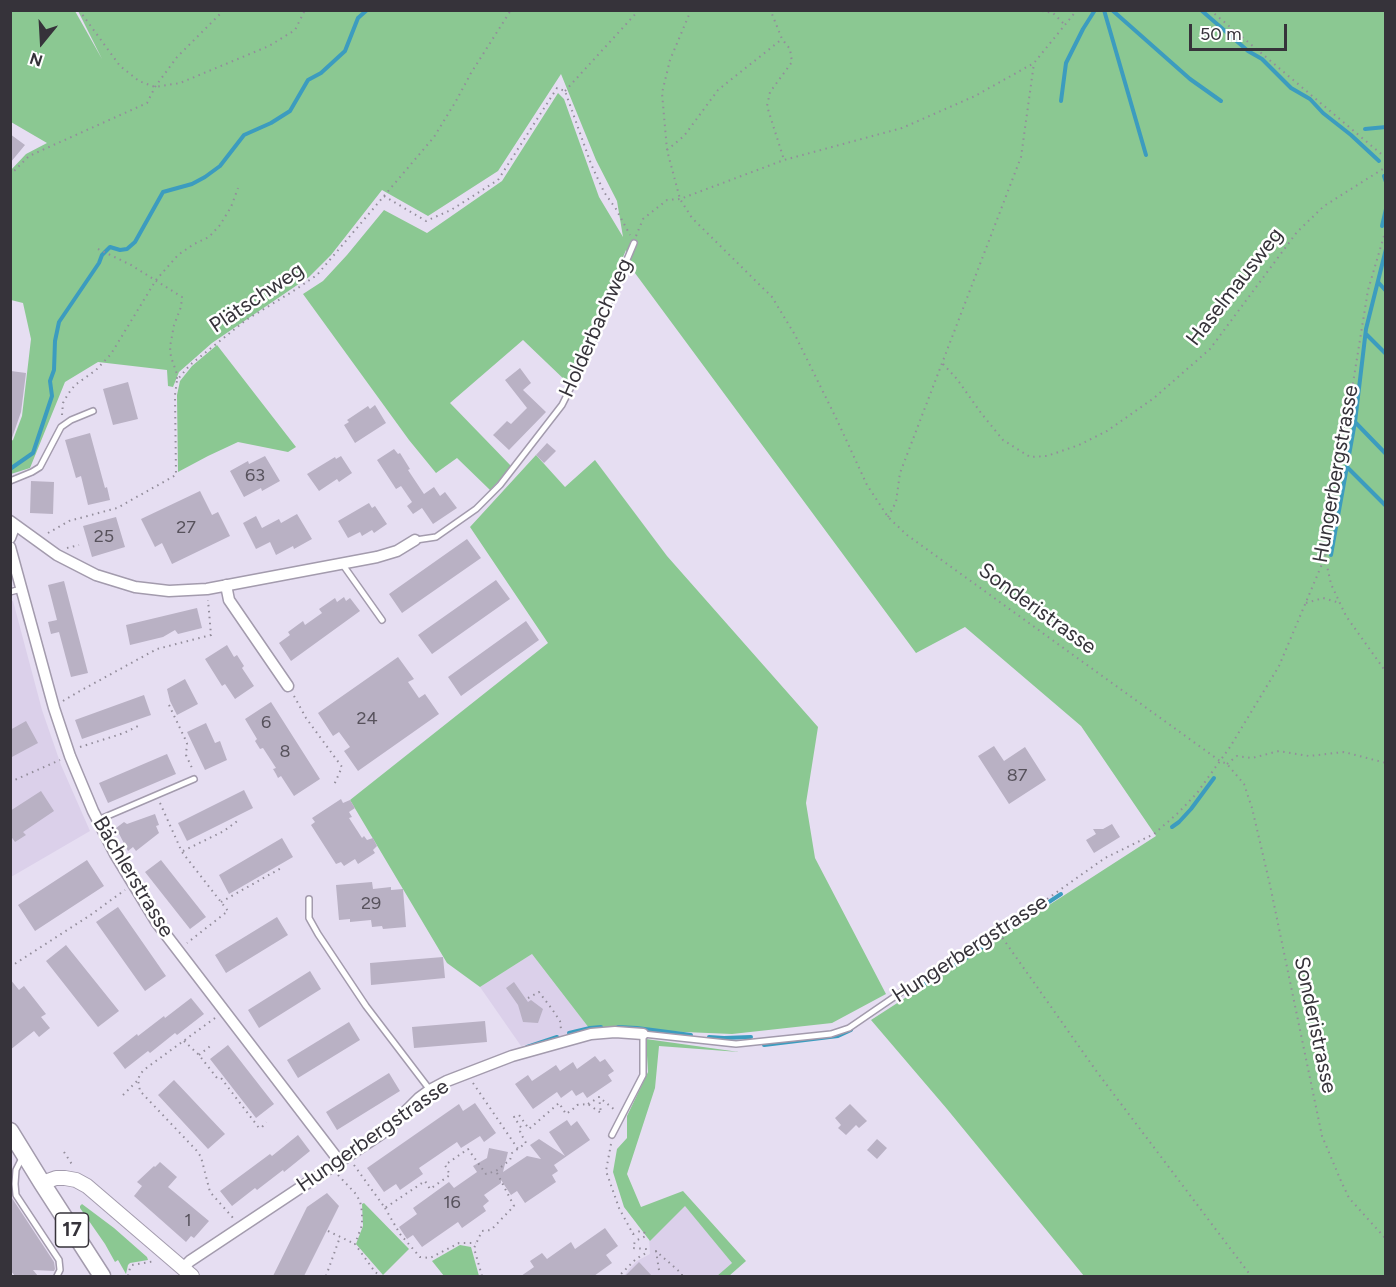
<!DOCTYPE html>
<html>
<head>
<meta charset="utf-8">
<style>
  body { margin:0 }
  #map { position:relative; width:1396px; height:1287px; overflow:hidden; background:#e6def2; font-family:Figtree,sans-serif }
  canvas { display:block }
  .frame { position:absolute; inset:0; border:12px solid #36333a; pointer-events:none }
  .north { position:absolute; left:12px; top:12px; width:60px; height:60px; -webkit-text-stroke:4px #fff; paint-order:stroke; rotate:198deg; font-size:16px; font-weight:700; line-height:24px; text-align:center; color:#36333a }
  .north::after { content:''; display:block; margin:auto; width:21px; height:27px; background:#36333a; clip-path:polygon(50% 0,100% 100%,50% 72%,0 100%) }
  .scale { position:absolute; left:1189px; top:24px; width:98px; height:27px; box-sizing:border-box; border:3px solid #36333a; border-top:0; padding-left:8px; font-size:18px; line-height:21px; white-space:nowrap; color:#36333a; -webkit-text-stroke:4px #fff; paint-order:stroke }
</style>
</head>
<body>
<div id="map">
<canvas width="1396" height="1287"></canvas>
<div class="frame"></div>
<div class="north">N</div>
<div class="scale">50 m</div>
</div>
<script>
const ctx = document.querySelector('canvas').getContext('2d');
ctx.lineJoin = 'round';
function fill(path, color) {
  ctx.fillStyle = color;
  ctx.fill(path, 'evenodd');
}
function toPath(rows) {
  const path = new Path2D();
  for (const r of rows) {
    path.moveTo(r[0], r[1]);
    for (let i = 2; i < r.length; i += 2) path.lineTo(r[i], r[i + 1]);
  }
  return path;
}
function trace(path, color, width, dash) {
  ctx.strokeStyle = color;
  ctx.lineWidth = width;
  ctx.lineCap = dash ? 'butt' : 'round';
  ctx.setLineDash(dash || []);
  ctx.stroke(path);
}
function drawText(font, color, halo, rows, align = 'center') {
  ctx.font = font + ' Figtree,sans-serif';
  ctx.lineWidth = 5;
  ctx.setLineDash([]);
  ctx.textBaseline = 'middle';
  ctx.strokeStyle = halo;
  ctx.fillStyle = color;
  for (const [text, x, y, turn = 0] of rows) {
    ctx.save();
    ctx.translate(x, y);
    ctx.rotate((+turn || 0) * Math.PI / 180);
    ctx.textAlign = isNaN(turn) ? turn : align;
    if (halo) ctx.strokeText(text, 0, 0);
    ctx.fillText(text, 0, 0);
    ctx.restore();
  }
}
const built = toPath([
  [13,601,42,710,61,765,90,831,11,877,10,602],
  [532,954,589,1028,521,1046,480,987],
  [685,1205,732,1263,717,1276,624,1276,629,1269,637,1261,650,1254,648,1218]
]);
const green = toPath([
  [11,11,75,11,102,59,78,11,1385,11,1385,1276,1084,1276,947,1109,871,1020,1156,836,1081,726,965,627,916,653,629,265,626,250,569,384,523,340,450,403,512,467,490,490,457,458,436,473,409,440,303,294,323,281,347,255,384,210,427,233,502,181,558,93,564,99,599,197,623,237,617,201,596,160,561,74,498,171,428,216,382,190,331,255,309,277,212,343,179,372,173,387,168,386,167,370,98,362,65,382,30,468,11,474,11,441,13,440,22,416,31,339,23,303,11,300,10,171,26,154,47,143,11,122],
  [217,345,296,447,288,452,238,442,208,456,178,472,177,395,180,381,192,366],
  [536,455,565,487,595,460,667,556,818,727,806,803,815,858,886,994,832,1023,732,1034,589,1028,532,954,480,987,447,963,350,800,548,643,470,527],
  [646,1039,739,1052,659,1046,655,1088,627,1174,641,1207,683,1191,746,1261,729,1276,717,1276,732,1263,685,1206,650,1241,624,1207,613,1172,617,1149,627,1138,627,1116,648,1072],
  [364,1203,409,1249,383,1275,356,1244,363,1226,362,1204],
  [82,1204,114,1228,147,1257,148,1260,130,1263,128,1265,126,1274,118,1260,115,1262,105,1244,80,1208,80,1206],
  [460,1245,471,1247,479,1276,444,1276,432,1261]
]);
const stream = toPath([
  [1104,10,1146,155],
  [1112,10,1190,79,1221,101],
  [1201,10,1248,51,1262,59,1291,88,1310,99,1323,113,1351,135,1379,161],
  [1061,101,1066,63,1083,29,1095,10],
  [1365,129,1386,127],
  [1384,176,1386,182],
  [1382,226,1386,209],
  [1378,282,1386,291],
  [1366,334,1386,354],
  [1355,422,1386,454],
  [1347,467,1386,506],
  [10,469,33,453,52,396,50,381,54,370,55,341,59,322,99,263,102,255,110,247,120,250,127,249,135,242,163,192,192,184,205,177,220,166,244,135,271,123,290,111,308,80,321,73,345,51,358,18,367,10],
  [1331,555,1355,422,1366,329,1386,249],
  [1172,827,1179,822,1191,809,1214,778],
  [1005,931,1061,894],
  [909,994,994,940],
  [618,1027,637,1028,691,1035],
  [569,1033,590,1028,601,1027],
  [709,1037,724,1038,751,1037],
  [764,1045,838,1036,851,1030],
  [527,1047,557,1037]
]);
const building = toPath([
  [10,134,25,145,10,163],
  [520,368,531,383,523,390,546,412,509,450,493,435,507,421,511,424,527,408,505,380],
  [11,371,26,373,21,412,12,438,10,438],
  [128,382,138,419,113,425,103,389],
  [375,405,386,423,355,443,344,425,349,422,347,420,368,406,370,409],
  [90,433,105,488,107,487,110,500,88,505,81,476,76,478,65,440],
  [547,443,556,451,544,463,536,455],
  [394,449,398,454,400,453,410,469,408,470,424,494,434,487,440,496,445,492,457,508,433,524,422,508,413,514,407,506,412,502,401,486,396,489,377,460],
  [265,456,280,481,262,491,261,488,244,497,230,471,248,461,249,464],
  [341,456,352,473,339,482,337,479,319,491,307,474,335,457,336,459],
  [31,481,54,482,53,514,30,513],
  [200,491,212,515,218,512,230,536,172,564,162,543,155,547,141,519],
  [369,503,372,508,375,506,387,524,374,533,372,530,362,536,360,532,348,538,338,521],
  [297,514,312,539,294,549,293,546,276,555,270,542,256,549,243,523,256,516,262,528,279,519,281,523],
  [116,517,125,547,92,557,83,526],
  [467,539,481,558,402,613,389,594],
  [496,580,510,599,432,654,418,635],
  [64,581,88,673,71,677,59,632,51,634,48,622,57,620,48,585],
  [344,597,346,601,350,598,360,611,291,661,279,643,290,635,288,632,303,621,305,625,322,613,319,609,335,598,337,602],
  [197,608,202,628,178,634,175,630,163,637,130,645,126,625],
  [526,621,539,640,461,696,448,677],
  [227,645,234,657,237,655,244,666,242,668,254,686,235,699,225,684,222,686,205,659],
  [398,657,414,679,408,682,419,698,425,694,439,714,358,771,344,751,350,747,339,732,333,736,318,713],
  [185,679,198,704,177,715,170,701,167,689],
  [144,695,151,715,82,739,75,720],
  [271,702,320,779,294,796,281,776,278,778,276,774,273,769,276,768,263,748,260,749,255,741,257,739,245,719],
  [26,721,38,743,10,758,10,730],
  [206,723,215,743,220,741,227,760,205,770,187,732],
  [994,746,1004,761,1025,747,1046,780,1009,804,978,756],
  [167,754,176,774,108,803,99,783],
  [244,790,253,808,187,841,178,823],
  [41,791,54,811,23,832,26,835,15,842,10,835,10,811],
  [341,799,343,803,350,800,355,808,349,812,352,817,349,818,362,838,364,836,367,840,373,838,377,846,373,850,375,853,358,864,355,859,344,866,341,862,336,864,311,825,315,822,312,818],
  [155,814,159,825,156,826,159,833,136,851,133,847,128,851,116,828,124,822,127,824],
  [1112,824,1120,837,1094,853,1086,840,1096,834,1093,829,1103,829],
  [282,838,293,857,229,894,219,875],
  [87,860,104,886,35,931,18,905],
  [161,860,206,917,190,929,145,872],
  [372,882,373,889,391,887,391,890,403,889,406,927,383,929,382,926,372,927,371,920,350,922,350,919,339,920,336,885],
  [118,907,166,976,145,991,96,922],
  [277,917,288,935,226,973,215,955],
  [66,945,119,1011,98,1027,46,961],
  [443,957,445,978,371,985,370,963],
  [310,971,321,989,259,1028,248,1010],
  [10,979,19,990,24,986,46,1014,41,1017,50,1028,39,1037,34,1031,10,1050],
  [514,982,528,1002,531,1000,543,1009,538,1023,523,1022,518,1005,506,988],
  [191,998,204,1014,177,1035,175,1033,150,1053,148,1051,125,1069,113,1053,137,1034,138,1036,164,1016,165,1018],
  [485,1021,487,1042,414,1048,412,1027],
  [349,1022,360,1040,298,1078,287,1060],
  [228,1045,274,1104,256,1118,210,1059],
  [595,1056,600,1062,605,1059,614,1071,608,1075,612,1081,587,1098,583,1092,576,1096,572,1090,561,1098,557,1092,533,1109,515,1084,528,1075,532,1081,556,1065,560,1071,573,1062,577,1069],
  [389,1073,400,1091,337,1130,326,1112],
  [174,1080,225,1134,208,1149,158,1095],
  [475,1103,496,1133,484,1142,480,1136,461,1148,457,1142,419,1168,423,1174,400,1190,396,1184,384,1192,367,1168,459,1104,463,1111],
  [850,1104,867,1121,859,1128,856,1125,846,1135,838,1128,841,1125,835,1118],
  [567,1120,571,1126,577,1121,590,1140,554,1165,558,1171,552,1175,556,1182,525,1203,517,1191,511,1195,501,1180,501,1183,484,1195,489,1201,483,1206,486,1211,462,1228,458,1222,422,1247,413,1235,407,1239,399,1227,417,1214,413,1208,449,1182,454,1188,477,1172,473,1166,487,1158,489,1148,508,1152,503,1172,527,1156,541,1159,530,1145,539,1139,565,1156,549,1132],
  [298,1135,310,1151,284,1172,283,1170,257,1190,255,1188,232,1206,220,1191,270,1154,272,1156],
  [877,1139,887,1148,877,1159,867,1150],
  [160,1162,177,1177,168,1187,209,1221,194,1238,191,1236,186,1242,134,1196,142,1186,137,1182,154,1166,155,1167],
  [10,1190,12,1198,54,1262,55,1269,54,1271,33,1270,38,1276,15,1276,10,1270],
  [327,1193,339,1206,304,1276,273,1276,307,1207],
  [605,1228,618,1246,606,1255,612,1263,594,1276,521,1276,534,1267,530,1261,542,1253,547,1259,571,1242,575,1249],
  [639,1262,652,1276,625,1276]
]);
const path = toPath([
  [79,10,120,66,139,81,155,87,180,83,269,46,295,30,305,10],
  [691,10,670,60,662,93,667,150,680,199,692,218,772,297,795,335,837,420,867,485,888,517,907,535,1220,761,1227,764,1244,784,1252,808,1270,885,1322,1136,1341,1181,1349,1198,1386,1239],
  [768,10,772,14,782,39,790,49,792,62,770,92,767,106,784,160],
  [1036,10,1053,13,1064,24],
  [1210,10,1386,158],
  [565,91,639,10],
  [667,150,684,136,718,90,782,39],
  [10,175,29,156,147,103,155,87,177,57,224,10],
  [384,196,426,221,451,210,498,180,557,88,565,91,591,164,604,192,616,209,630,235],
  [636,236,643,219,667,200,680,199,784,160,902,128,975,96,1034,63,1077,10],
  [98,249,131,265,182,297,181,307,174,325,170,347,171,357,177,374,177,380],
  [943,364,957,379,981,413,1003,440,1030,457,1047,456,1079,445,1107,431,1154,398,1210,349,1297,232,1324,206,1386,167],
  [62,415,63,403,68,394,75,385,96,370,111,354,156,280,178,255,194,244,209,237,220,225,231,207,238,188],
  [888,517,896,502,900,473,1021,157,1034,63],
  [48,533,69,521,117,508,176,475,175,395,177,380,190,365,246,320,295,290,317,275,434,137,456,101,471,73,511,10],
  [67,548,79,545],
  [1325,557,1331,584,1346,616,1386,672],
  [1306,603,1323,598,1340,603],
  [294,696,306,718,342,767,334,785],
  [63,701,78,692,157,649,211,635,208,600],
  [169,705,187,743,186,755,192,768,195,770],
  [80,747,124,733,140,725],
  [1227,764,1237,756,1252,758,1279,751,1309,756,1344,752,1386,763],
  [10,782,60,760],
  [160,803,182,852,228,911,187,943],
  [183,851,224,831,240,819],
  [221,902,283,867],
  [999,933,1097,1072,1251,1276],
  [10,967,89,916,125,890],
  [911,987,999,933,1105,858,1154,834,1179,812,1197,793,1230,747,1279,666,1325,557,1368,290,1386,229],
  [528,998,539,992,552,1009,560,1021,561,1029],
  [215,1018,145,1069,140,1074,138,1080,140,1091,197,1151,201,1157,210,1192,234,1219],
  [184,1041,199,1055,217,1078,221,1078,259,1128,262,1127,266,1122],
  [199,1055,213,1044],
  [473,1083,518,1149],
  [123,1095,138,1080],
  [588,1104,598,1098],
  [611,1144,606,1171,619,1208,633,1234,640,1231,644,1232,646,1236,635,1241,633,1248,646,1249,646,1253,636,1259,619,1276],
  [64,1152,73,1166],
  [354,1165,385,1208,425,1181,430,1189,450,1175,445,1165,468,1149,486,1174,496,1171,510,1160,512,1153,526,1143,520,1132,522,1129,514,1117,519,1115,529,1129,559,1103,566,1114,572,1110,577,1105,588,1104,601,1113,599,1097,615,1110],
  [338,1175,355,1193,360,1201,362,1212,362,1225,355,1244,375,1272,381,1276],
  [385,1208,400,1234,420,1257,430,1258,459,1243,476,1243],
  [328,1231,355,1244],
  [659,1270,656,1251,682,1274,682,1276],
  [128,1276,130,1268,132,1265,155,1261],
  [326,1276,340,1237],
  [482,1276,474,1248,482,1231,491,1230,514,1206,496,1171]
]);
const service = toPath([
  [10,481,32,472,40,467,61,427,71,420,93,411],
  [416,540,436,537,476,509,500,485,562,405,586,357,634,243],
  [343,565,382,620],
  [10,592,21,589],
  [98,820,194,779],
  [309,899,309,918,318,934,366,1006,430,1090],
  [612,1135,643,1075,643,1034,736,1044,831,1034,849,1028,903,991],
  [22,1158,16,1170,15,1184,16,1195,59,1260,60,1270,57,1276]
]);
const minor = toPath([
  [10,521,57,555,96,575,135,587,169,591,207,589,377,557,397,551,415,540],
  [10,538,15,525],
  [10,547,54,708,70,756,93,811,115,854,157,923,340,1162],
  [226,585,229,600,288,686],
  [183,1268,190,1261,387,1130,419,1098,430,1090,447,1081,512,1056,591,1034,615,1032,643,1034]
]);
const tertiary = toPath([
  [42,1183,56,1178,65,1178,76,1180,87,1186,192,1276]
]);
const primary = toPath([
  [10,1131,42,1183,102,1276]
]);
const numberNames = [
  ["63",255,476],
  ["27",186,528],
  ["25",104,537],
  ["24",367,719],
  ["6",266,723],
  ["8",285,752],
  ["87",1017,776],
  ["29",371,904],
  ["16",452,1203],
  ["1",188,1221]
];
const shields = [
  [72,1230,33]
];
const shieldNames = [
  ["17",72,1230]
];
const streetNames = [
  ["Haselmausweg",1235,287,-52],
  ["Plätschweg",257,298,-34],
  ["Holderbachweg",596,328,-66],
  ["Hungerbergstrasse",1336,474,-80],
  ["Sonderistrasse",1037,609,36],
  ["Bächlerstrasse",133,877,59],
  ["Hungerbergstrasse",970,949,-33],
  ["Sonderistrasse",1315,1025,78],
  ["Hungerbergstrasse",373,1136,-35]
];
fill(built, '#dbd0ea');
fill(green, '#8bc892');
trace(stream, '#3c9cbf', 4);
fill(building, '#b9b1c4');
trace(service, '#a39bad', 8);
trace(minor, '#a39bad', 13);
trace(tertiary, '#a39bad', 16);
trace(primary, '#a39bad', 19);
trace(path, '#938d9b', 2, [1.5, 4.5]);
trace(service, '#fff', 5);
trace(minor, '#fff', 10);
trace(tertiary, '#fff', 14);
trace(primary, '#fff', 16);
drawText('18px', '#57525c', null, numberNames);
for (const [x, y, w] of shields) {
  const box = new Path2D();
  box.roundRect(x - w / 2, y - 17, w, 34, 4.5);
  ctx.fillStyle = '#fff';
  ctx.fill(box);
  trace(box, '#36333a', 1.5);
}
drawText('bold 20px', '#36333a', null, shieldNames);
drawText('21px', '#36333a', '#fff', streetNames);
</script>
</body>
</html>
